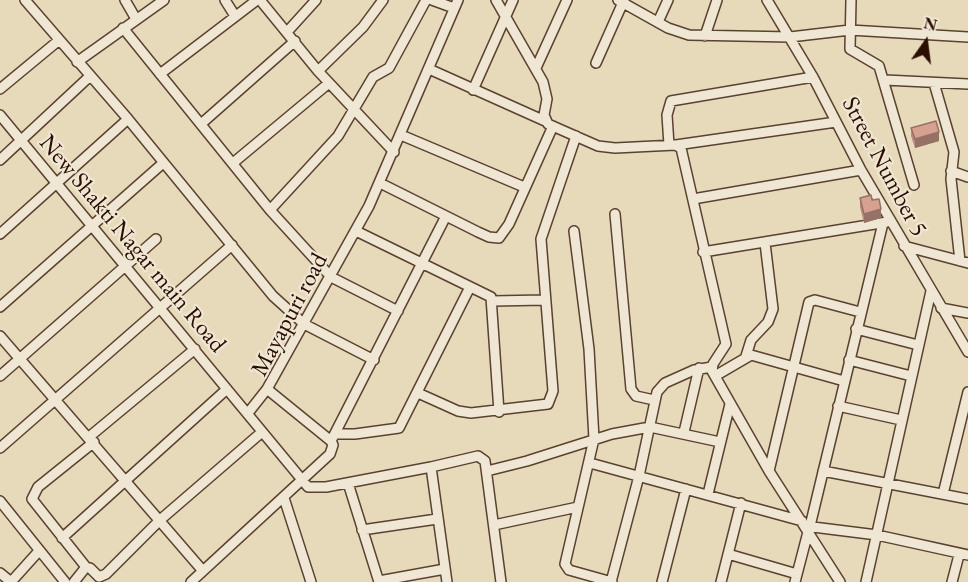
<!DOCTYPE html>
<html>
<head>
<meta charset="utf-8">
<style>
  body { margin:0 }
  #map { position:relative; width:968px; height:582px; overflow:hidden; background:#e7dabb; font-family:"EB Garamond",serif }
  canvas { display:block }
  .north { position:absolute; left:896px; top:12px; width:60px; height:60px; -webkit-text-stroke:4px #efe7d3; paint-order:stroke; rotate:14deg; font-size:16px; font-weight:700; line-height:24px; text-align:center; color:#2b0e02 }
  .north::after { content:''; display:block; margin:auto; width:21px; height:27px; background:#2b0e02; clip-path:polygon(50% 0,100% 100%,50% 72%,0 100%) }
</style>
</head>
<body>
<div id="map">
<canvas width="968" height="582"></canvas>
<div class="north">N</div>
</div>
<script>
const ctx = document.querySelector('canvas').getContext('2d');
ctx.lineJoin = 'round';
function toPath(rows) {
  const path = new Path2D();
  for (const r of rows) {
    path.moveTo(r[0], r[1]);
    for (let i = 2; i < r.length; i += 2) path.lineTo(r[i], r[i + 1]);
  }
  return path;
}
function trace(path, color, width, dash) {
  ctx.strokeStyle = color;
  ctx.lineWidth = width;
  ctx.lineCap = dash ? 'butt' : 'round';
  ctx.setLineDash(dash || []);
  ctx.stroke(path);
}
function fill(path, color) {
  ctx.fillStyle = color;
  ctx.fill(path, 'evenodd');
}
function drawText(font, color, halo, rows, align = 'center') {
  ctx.font = font + ' "EB Garamond",serif';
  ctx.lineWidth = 4.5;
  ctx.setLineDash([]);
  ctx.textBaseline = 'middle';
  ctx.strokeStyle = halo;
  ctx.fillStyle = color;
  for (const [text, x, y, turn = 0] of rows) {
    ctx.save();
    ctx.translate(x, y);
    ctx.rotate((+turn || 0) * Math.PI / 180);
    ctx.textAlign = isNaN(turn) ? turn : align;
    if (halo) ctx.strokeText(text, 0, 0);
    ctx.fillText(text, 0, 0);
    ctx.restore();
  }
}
const street = toPath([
  [25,0,128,119,273,296,304,324,374,360],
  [125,0,136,19],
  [225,0,235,16],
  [260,0,318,71,394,152],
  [432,0,454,8],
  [496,0,543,82,547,99,544,115,548,124,598,146,615,148,675,145,681,148,726,344,713,364,712,371,769,471,840,582],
  [618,0,668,28,689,35,790,37,850,30,968,37],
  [767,0,813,77,861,170,968,352],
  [851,0,850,49,879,66,914,185],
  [658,22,668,0],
  [123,28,270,210,331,277,398,311],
  [287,32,316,0],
  [705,36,717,0],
  [77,62,164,0],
  [596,63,624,0],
  [536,68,567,0],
  [429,69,545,121],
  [318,71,363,27,383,0],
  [160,74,257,0],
  [885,80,968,84],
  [934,83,954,152,951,179,960,261],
  [0,89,58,41],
  [473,90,513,0],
  [0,115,308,487,326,487,431,467,447,582],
  [201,124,295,41],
  [401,135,524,187],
  [669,145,667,115,671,101,813,77],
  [676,145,836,122],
  [0,160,89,77],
  [233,163,329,83],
  [951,171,968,177],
  [380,183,478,232,489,237,499,238,509,224,553,126],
  [693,199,861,170],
  [270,210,338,136,373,77,389,68,426,0],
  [615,214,631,389,636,396,654,400],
  [356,231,491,297,499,412],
  [574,231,589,349,594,439,565,564,569,570,612,582],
  [0,234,128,119],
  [904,246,968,263],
  [703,252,887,222],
  [493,301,544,300],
  [0,307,162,164],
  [941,308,968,313],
  [856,329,918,345],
  [0,336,203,571],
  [746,356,751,340,768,322,773,309,765,243],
  [849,360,911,376],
  [0,376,156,239],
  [715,376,751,355,844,381],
  [418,393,458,411,471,413,548,404,553,391,541,239,576,136],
  [838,406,901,420],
  [248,413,267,389],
  [684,432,699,368],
  [336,434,355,434,399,428,470,287],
  [89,437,195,349],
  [331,441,446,216],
  [0,448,232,245],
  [590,463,802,521],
  [431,467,478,456,485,461,501,582],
  [487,471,527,461,612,434,650,427,720,442],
  [769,471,809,302,815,300,860,312],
  [823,471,968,499],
  [348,483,379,582],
  [708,494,730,404],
  [943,494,968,392],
  [284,498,311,582],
  [0,501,65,582],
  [494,525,578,507],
  [805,526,877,535,968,555],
  [810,526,883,223],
  [362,530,437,519],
  [62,538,227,389],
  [728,554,797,574],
  [86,567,32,499,38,487,94,442],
  [0,573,11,582],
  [379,581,445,569],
  [11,582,38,552],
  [74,582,86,567,90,568,99,577,106,574,160,520,262,432],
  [191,582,330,454,333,445,331,441,267,389,369,206,458,0],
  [611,582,639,476,657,392,665,383,694,370,712,367],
  [662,582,686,489],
  [721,582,741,503],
  [795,582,808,532],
  [866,582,931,291],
  [952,582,959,555]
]);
const wall = toPath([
  [911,128,939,141,915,148,911,136],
  [860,198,872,200,881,218,864,223,860,207]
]);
const shadedWall = toPath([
  [939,132,939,141,915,148,915,139],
  [881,209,881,218,864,223,864,214]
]);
const building = toPath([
  [936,121,939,132,915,139,911,128,936,121],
  [871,195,872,200,879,199,881,209,864,214,860,198,871,195]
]);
const streetNames = [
  ["Street Number 5",884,167,62],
  ["New Shakti Nagar main Road",132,244,50],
  ["Mayapuri road",290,315,-62]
];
trace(street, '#5a4130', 12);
trace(street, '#efe7d3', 9);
fill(wall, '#b88a7d');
fill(shadedWall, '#967166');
fill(building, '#d6a191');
trace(building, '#967166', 1.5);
drawText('24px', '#2b0e02', '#efe7d3', streetNames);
</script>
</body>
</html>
